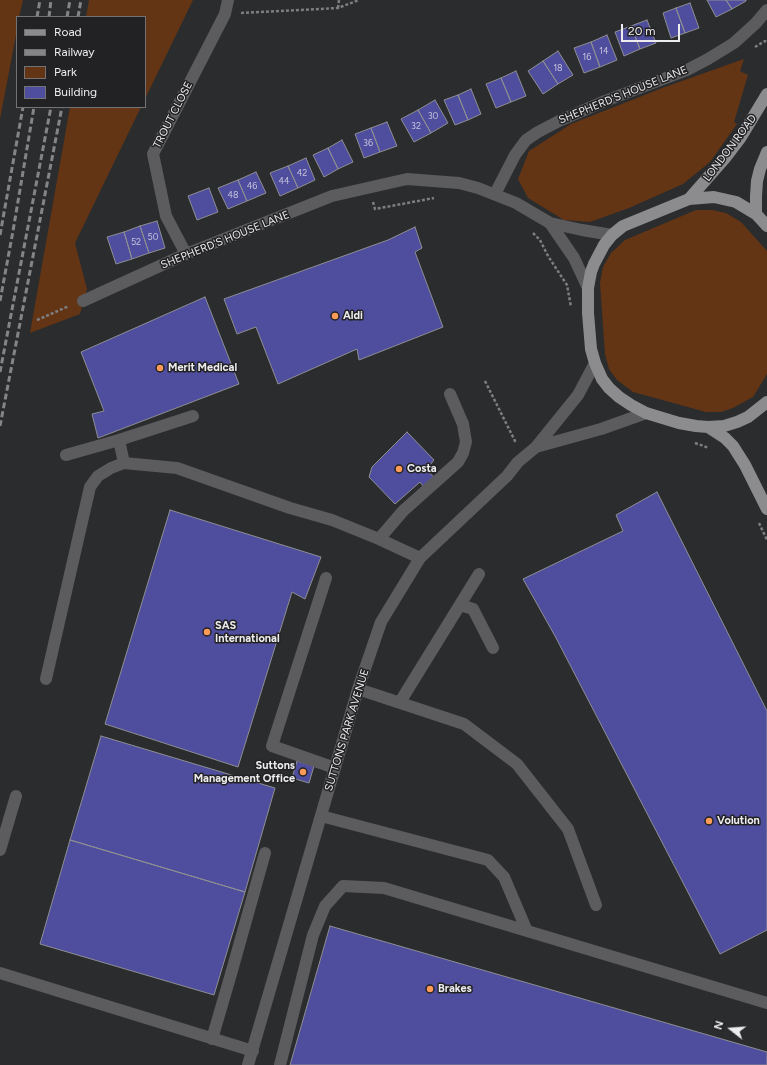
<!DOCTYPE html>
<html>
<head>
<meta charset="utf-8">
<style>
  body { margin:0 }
  #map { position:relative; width:767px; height:1065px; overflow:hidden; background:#2b2c2e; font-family:Figtree,sans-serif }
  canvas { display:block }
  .legend { position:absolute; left:16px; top:16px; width:130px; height:92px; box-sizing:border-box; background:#222224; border:1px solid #737375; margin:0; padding:5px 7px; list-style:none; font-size:12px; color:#ededef }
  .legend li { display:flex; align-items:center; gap:8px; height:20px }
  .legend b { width:20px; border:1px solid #737375 }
  .north { position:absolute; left:711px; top:1009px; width:40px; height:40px; -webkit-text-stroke:3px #222224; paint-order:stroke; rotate:287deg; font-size:11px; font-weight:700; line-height:16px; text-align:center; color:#ededef }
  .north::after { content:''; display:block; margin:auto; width:14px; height:18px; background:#ededef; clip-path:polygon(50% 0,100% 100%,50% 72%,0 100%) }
  .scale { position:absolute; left:621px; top:24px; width:59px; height:18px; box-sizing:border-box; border:2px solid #ededef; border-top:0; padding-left:5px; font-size:12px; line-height:14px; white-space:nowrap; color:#ededef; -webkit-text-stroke:3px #222224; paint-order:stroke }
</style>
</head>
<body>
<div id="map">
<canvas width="767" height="1065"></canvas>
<ul class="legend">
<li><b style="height:5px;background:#8c8c8f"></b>Road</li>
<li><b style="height:5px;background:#858587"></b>Railway</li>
<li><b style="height:11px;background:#633514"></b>Park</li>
<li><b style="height:11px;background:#4f4d9e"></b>Building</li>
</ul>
<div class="north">N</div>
<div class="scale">20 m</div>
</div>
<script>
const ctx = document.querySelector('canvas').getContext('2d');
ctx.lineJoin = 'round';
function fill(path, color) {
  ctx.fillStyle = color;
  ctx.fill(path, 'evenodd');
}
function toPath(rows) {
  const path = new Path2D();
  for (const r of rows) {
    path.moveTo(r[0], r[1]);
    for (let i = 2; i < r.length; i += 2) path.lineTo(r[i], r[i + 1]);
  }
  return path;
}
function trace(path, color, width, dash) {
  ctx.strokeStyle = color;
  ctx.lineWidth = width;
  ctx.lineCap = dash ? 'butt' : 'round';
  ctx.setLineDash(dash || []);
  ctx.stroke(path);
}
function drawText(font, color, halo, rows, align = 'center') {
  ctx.font = font + ' Figtree,sans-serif';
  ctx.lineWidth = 3;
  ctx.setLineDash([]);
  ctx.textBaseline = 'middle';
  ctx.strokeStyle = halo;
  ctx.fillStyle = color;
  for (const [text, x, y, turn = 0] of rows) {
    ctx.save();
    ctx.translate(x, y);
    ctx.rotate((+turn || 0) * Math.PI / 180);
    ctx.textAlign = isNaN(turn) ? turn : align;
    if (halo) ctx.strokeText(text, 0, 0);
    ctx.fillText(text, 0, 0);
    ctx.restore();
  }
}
const green = toPath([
  [0,0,23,0,19,17,17,17,17,30,0,119],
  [89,0,193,0,145,99,145,17,86,17],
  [744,59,740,71,748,75,734,122,737,124,710,162,683,184,629,208,590,222,564,220,528,198,518,179,529,151,571,124,665,87],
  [70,107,141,107,75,243,87,289,80,314,30,333],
  [696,210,712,210,726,213,741,222,767,251,767,374,753,397,733,408,721,412,706,412,633,392,617,380,609,369,605,354,600,283,603,267,611,253,625,240]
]);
const building = toPath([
  [707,0,726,0,732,9,716,17,707,0],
  [726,0,746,0,746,1,732,9,726,0],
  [690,3,699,28,685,33,676,8,690,3],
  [676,8,685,33,671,38,663,13,676,8],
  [647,20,656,43,640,49,631,26,647,20],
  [631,26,640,49,624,56,615,32,631,26],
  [607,35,617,60,600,67,591,42,607,35],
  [591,42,600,67,584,73,574,48,591,42],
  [558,51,573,75,558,84,543,61,558,51],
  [543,61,558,84,543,94,528,71,543,61],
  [516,71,526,96,511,102,501,78,516,71],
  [501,78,511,102,496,108,486,84,501,78],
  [471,89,481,114,468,120,458,95,471,89],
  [458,95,468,120,455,125,444,100,458,95],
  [435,100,448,123,431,133,418,110,435,100],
  [418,110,431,133,414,142,401,119,418,110],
  [387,122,397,146,380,152,371,128,387,122],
  [371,128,380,152,364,158,355,134,371,128],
  [342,140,353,162,338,169,328,148,342,140],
  [328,148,338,169,324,177,313,155,328,148],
  [306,158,315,180,298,188,288,166,306,158],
  [288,166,298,188,280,196,270,173,288,166],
  [256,172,266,193,247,201,238,180,256,172],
  [238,180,247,201,228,209,218,188,238,180],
  [209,188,218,212,197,220,188,196,209,188],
  [157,221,165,248,149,253,140,226,157,221],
  [140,226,149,253,132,259,124,232,140,226],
  [415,227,422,248,415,252,443,327,359,360,357,349,278,384,256,327,237,334,224,299,388,240,415,227],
  [124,232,132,259,116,264,107,237,124,232],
  [205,297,239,384,98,438,92,414,104,411,81,352,205,297],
  [407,432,434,460,426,470,434,477,423,486,420,482,395,504,369,477,372,467,407,432],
  [657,492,767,711,767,930,720,954,555,636,523,579,623,531,616,515,657,492],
  [170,510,321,557,305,599,292,592,238,767,105,724,170,510],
  [101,736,275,788,245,892,70,840,101,736],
  [297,761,314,766,309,783,292,778,297,761],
  [70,840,245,892,214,995,40,944,70,840],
  [330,926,767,1052,767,1065,290,1065,330,926]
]);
const path = toPath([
  [338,8,339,0],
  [241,13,338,8,359,0],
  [755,47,765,41,767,42],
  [373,202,375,209,434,198],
  [533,233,540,240,548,256,567,285,571,307],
  [37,320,69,306],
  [485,381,516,443],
  [695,443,709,448],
  [759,523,767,540]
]);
const minor = toPath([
  [495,194,515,155,526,140,538,132,559,121,605,101,687,70,708,59,734,43,756,23,767,10],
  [550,223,574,258,588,288],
  [186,254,166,216,153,154,225,14,228,0],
  [83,301,186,254,332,196,407,179,459,183,478,188,516,203,550,223,582,230,612,235],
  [119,440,193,416],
  [536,447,601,429,646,413],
  [66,455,119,440,124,463],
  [379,539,403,511,458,462,463,453,466,442,463,424,450,394],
  [326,578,272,746,335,768],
  [460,605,473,609,493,648],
  [46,679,90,487,98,476,111,468,124,463,177,468,290,508,332,520,379,539,420,558],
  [358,689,464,724,517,764,568,829,596,905],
  [400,702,479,574],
  [321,816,488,860,504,877,527,931],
  [0,850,16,796],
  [0,973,253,1051],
  [212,1039,231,974,265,853],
  [248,1065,358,689,381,622,420,558,507,476,518,462,536,447,578,395,595,363],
  [280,1065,313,935,325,906,343,886,384,888,767,1003]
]);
const major = toPath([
  [689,199,725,158,741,137,767,94],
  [756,214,756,196,757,181,760,169,767,152],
  [767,226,756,214,736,202,714,197,689,199,623,226,612,235,604,245,594,264,591,272,588,288,588,313,591,349,595,363,602,379,609,388,619,397,631,405,646,413,679,423,696,426,708,427,724,426,737,422,748,417,767,402],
  [708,427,725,438,733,446,745,465,767,509]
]);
const rail = toPath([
  [37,17,40,0],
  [49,17,51,0],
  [67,17,70,0],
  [78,17,81,0],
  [0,235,23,107],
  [0,301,13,231,34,107],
  [0,372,51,107],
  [0,426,62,107]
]);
const markers = [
  [335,316,4,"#fe9b58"],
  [160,368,4,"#fe9b58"],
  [399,469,4,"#fe9b58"],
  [207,632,4,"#fe9b58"],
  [303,772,4,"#fe9b58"],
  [709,821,4,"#fe9b58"],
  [430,989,4,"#fe9b58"]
];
const numberNames = [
  ["14",604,51],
  ["16",587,57],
  ["18",558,68],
  ["30",433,116],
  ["32",416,126],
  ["36",368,143],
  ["42",302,173],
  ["44",284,181],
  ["46",252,186],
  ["48",233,195],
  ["50",153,237],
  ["52",136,242]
];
const streetNames = [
  ["SHEPHERD'S HOUSE LANE",623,95,-22],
  ["TROUT CLOSE",173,115,-63],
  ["LONDON ROAD",730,148,-53],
  ["SHEPHERD'S HOUSE LANE",225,240,-22],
  ["SUTTONS PARK AVENUE",347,730,-73]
];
const poiNames = [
  ["Aldi",343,316],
  ["Merit Medical",168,368],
  ["Costa",407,469],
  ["SAS",215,626],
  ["International",215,639],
  ["Suttons",295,766,"right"],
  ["Management Office",295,779,"right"],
  ["Volution",717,821],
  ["Brakes",438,989]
];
fill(green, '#633514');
fill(building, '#4f4d9e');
trace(building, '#8e8f92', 1);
trace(path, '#7d7e80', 2.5, [3, 2]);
trace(minor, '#5c5c5e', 12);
trace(major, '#8c8c8f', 12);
trace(rail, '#858587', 3, [6, 3]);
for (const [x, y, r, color] of markers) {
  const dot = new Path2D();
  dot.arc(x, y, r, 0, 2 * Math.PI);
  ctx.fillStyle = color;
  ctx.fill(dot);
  trace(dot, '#222224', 1.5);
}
drawText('9px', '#c6c5db', null, numberNames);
drawText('11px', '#ededef', '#222224', streetNames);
drawText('bold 11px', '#ededef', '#222224', poiNames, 'left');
</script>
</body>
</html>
